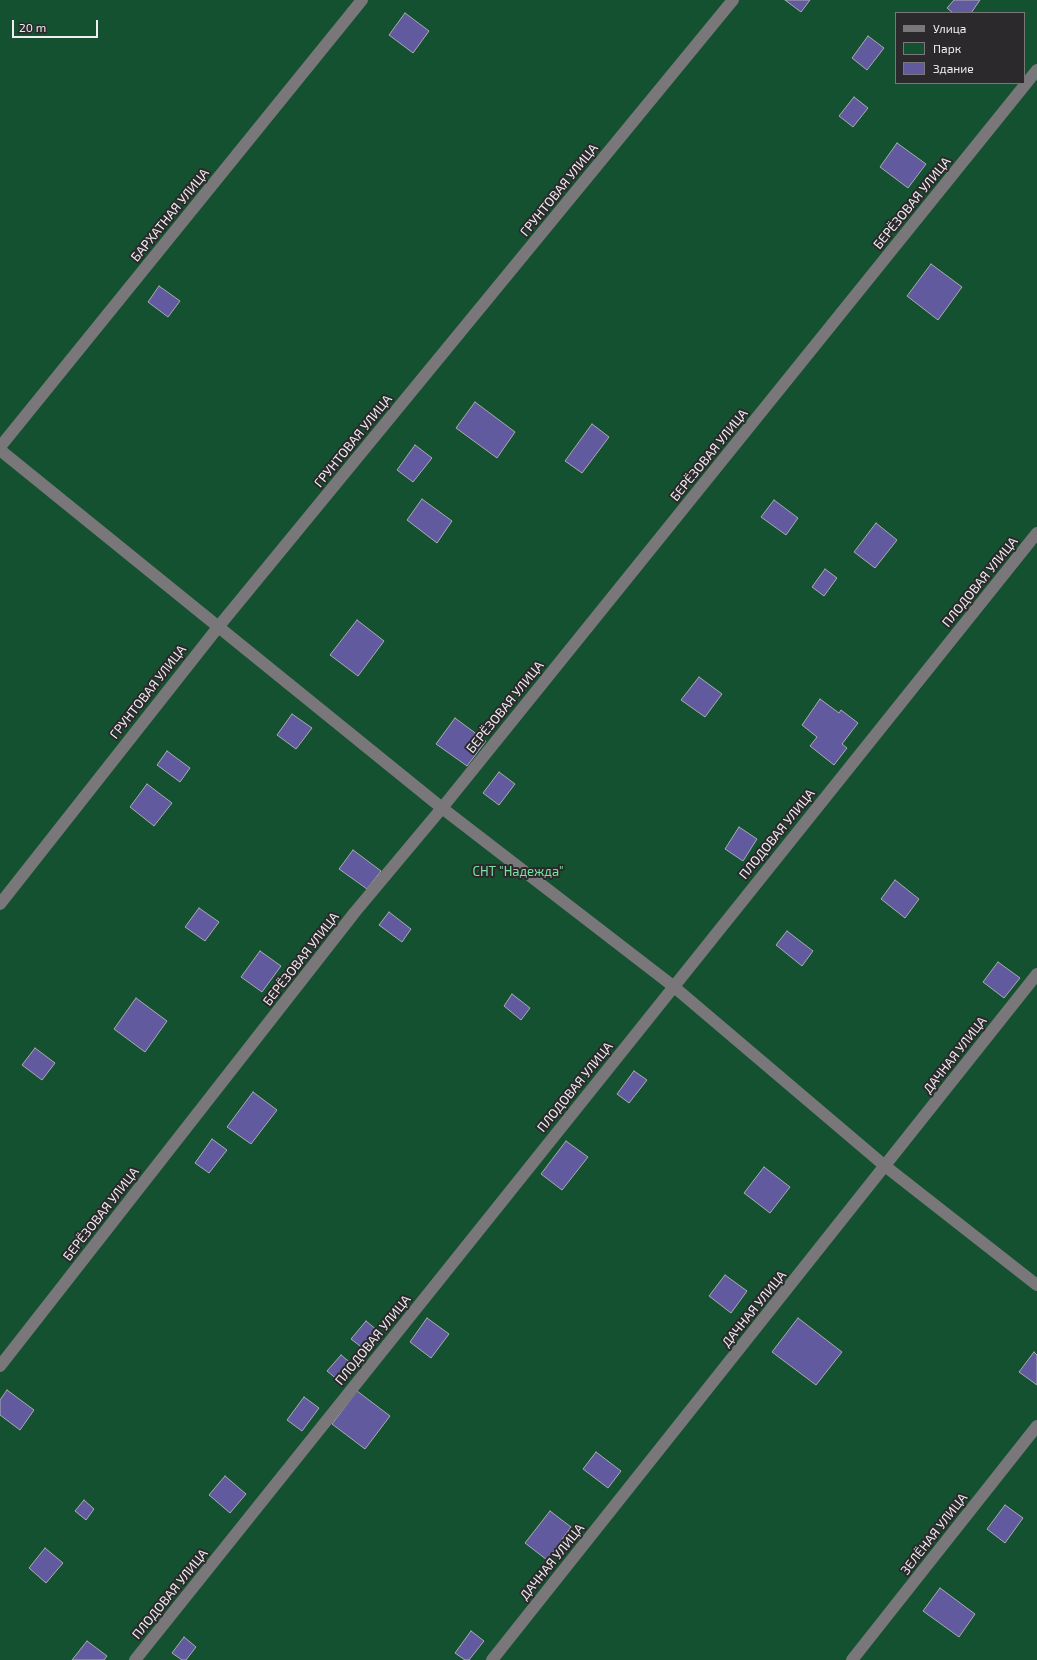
<!DOCTYPE html>
<html>
<head>
<meta charset="utf-8">
<style>
  body { margin:0 }
  #map { position:relative; width:1037px; height:1660px; overflow:hidden; background:#363336; font-family:"Exo 2",sans-serif }
  canvas { display:block }
  .legend { position:absolute; left:895px; top:12px; width:130px; height:72px; box-sizing:border-box; background:#2c292c; border:1px solid #7a777a; margin:0; padding:5px 7px; list-style:none; font-size:12px; color:#efedef }
  .legend li { display:flex; align-items:center; gap:8px; height:20px }
  .legend b { width:20px; border:1px solid #7a777a }
  .scale { position:absolute; left:12px; top:20px; width:86px; height:18px; box-sizing:border-box; border:2px solid #efedef; border-top:0; padding-left:5px; font-size:12px; line-height:14px; white-space:nowrap; color:#efedef; -webkit-text-stroke:3px #2c292c; paint-order:stroke }
</style>
</head>
<body>
<div id="map">
<canvas width="1037" height="1660"></canvas>
<ul class="legend">
<li><b style="height:5px;background:#7a777a"></b>Улица</li>
<li><b style="height:11px;background:#145130"></b>Парк</li>
<li><b style="height:11px;background:#615a9f"></b>Здание</li>
</ul>
<div class="scale">20 m</div>
</div>
<script>
const ctx = document.querySelector('canvas').getContext('2d');
ctx.lineJoin = 'round';
function fill(path, color) {
  ctx.fillStyle = color;
  ctx.fill(path, 'evenodd');
}
function toPath(rows) {
  const path = new Path2D();
  for (const r of rows) {
    path.moveTo(r[0], r[1]);
    for (let i = 2; i < r.length; i += 2) path.lineTo(r[i], r[i + 1]);
  }
  return path;
}
function trace(path, color, width, dash) {
  ctx.strokeStyle = color;
  ctx.lineWidth = width;
  ctx.lineCap = dash ? 'butt' : 'round';
  ctx.setLineDash(dash || []);
  ctx.stroke(path);
}
function drawText(font, color, halo, rows, align = 'center') {
  ctx.font = font + ' "Exo 2",sans-serif';
  ctx.lineWidth = 4;
  ctx.setLineDash([]);
  ctx.textBaseline = 'middle';
  ctx.strokeStyle = halo;
  ctx.fillStyle = color;
  for (const [text, x, y, turn = 0] of rows) {
    ctx.save();
    ctx.translate(x, y);
    ctx.rotate((+turn || 0) * Math.PI / 180);
    ctx.textAlign = isNaN(turn) ? turn : align;
    if (halo) ctx.strokeText(text, 0, 0);
    ctx.fillText(text, 0, 0);
    ctx.restore();
  }
}
const green = toPath([
  [0,0,1037,0,1037,1660,0,1660],
  [896,13,1024,13,1024,83,896,83]
]);
const building = toPath([
  [785,0,810,0,801,12,785,0],
  [954,0,980,0,971,13,953,13,947,8,954,0],
  [405,13,429,31,413,53,389,35,405,13],
  [868,36,884,48,867,70,852,58,868,36],
  [854,97,868,108,853,127,839,116,854,97],
  [897,143,926,164,908,188,880,167,897,143],
  [931,264,962,287,938,320,907,296,931,264],
  [159,286,180,301,168,317,148,302,159,286],
  [475,402,515,432,497,458,456,428,475,402],
  [592,424,609,437,582,473,565,461,592,424],
  [415,445,432,458,413,482,397,470,415,445],
  [422,499,452,521,437,543,407,520,422,499],
  [774,500,798,518,786,535,761,517,774,500],
  [876,523,897,540,875,568,854,552,876,523],
  [825,569,837,578,824,596,812,587,825,569],
  [357,620,384,641,358,676,330,655,357,620],
  [699,677,722,694,705,717,681,700,699,677],
  [820,699,839,713,841,710,858,723,842,744,847,748,834,765,810,746,817,737,802,725,820,699],
  [292,714,312,728,296,749,277,735,292,714],
  [455,718,486,741,467,766,436,744,455,718],
  [167,751,190,768,180,782,157,765,167,751],
  [499,772,515,784,499,805,483,793,499,772],
  [147,784,172,803,154,826,130,807,147,784],
  [739,827,757,839,743,861,725,849,739,827],
  [353,850,381,871,367,889,339,869,353,850],
  [895,880,919,899,905,918,881,899,895,880],
  [199,908,219,922,205,941,185,927,199,908],
  [389,912,411,929,402,942,379,925,389,912],
  [787,931,813,951,802,966,776,945,787,931],
  [260,951,281,966,262,992,241,977,260,951],
  [998,962,1020,978,1004,998,983,982,998,962],
  [512,994,530,1008,521,1020,504,1006,512,994],
  [136,998,167,1021,145,1052,114,1029,136,998],
  [35,1048,55,1063,42,1080,22,1065,35,1048],
  [634,1071,647,1080,629,1103,617,1094,634,1071],
  [253,1092,277,1110,251,1144,227,1127,253,1092],
  [212,1139,227,1150,209,1173,195,1163,212,1139],
  [566,1141,588,1157,562,1190,541,1174,566,1141],
  [764,1167,790,1187,770,1213,744,1193,764,1167],
  [725,1275,747,1291,731,1313,709,1296,725,1275],
  [427,1318,449,1334,431,1358,410,1342,427,1318],
  [798,1318,842,1352,816,1385,772,1352,798,1318],
  [366,1321,378,1331,364,1349,351,1339,366,1321],
  [1034,1352,1037,1355,1037,1385,1019,1372,1034,1352],
  [341,1355,352,1364,339,1381,327,1371,341,1355],
  [7,1390,34,1410,20,1430,0,1415,0,1400,7,1390],
  [357,1391,390,1416,365,1449,332,1424,357,1391],
  [304,1397,319,1408,302,1431,287,1420,304,1397],
  [596,1452,621,1471,608,1488,583,1469,596,1452],
  [225,1476,246,1494,230,1513,209,1495,225,1476],
  [84,1500,94,1509,86,1520,75,1511,84,1500],
  [1005,1505,1023,1518,1005,1543,987,1529,1005,1505],
  [550,1511,571,1527,547,1560,525,1543,550,1511],
  [45,1548,63,1563,46,1583,29,1568,45,1548],
  [940,1588,975,1614,959,1637,923,1611,940,1588],
  [471,1631,484,1641,469,1660,465,1660,455,1653,471,1631],
  [184,1637,196,1647,186,1660,182,1660,172,1653,184,1637],
  [87,1641,107,1656,104,1660,72,1660,87,1641]
]);
const lane = toPath([
  [0,450,442,808,673,986,885,1166,1037,1285]
]);
const street = toPath([
  [0,447,362,0],
  [0,904,219,626,733,0],
  [0,1366,355,912,442,808,1037,70],
  [135,1660,1037,533],
  [492,1660,1037,974],
  [852,1660,1037,1426]
]);
const streetNames = [
  ["ГРУНТОВАЯ УЛИЦА",559,190,-51],
  ["БЕРЁЗОВАЯ УЛИЦА",912,203,-51],
  ["БАРХАТНАЯ УЛИЦА",170,215,-51],
  ["ГРУНТОВАЯ УЛИЦА",353,441,-51],
  ["БЕРЁЗОВАЯ УЛИЦА",709,455,-51],
  ["ПЛОДОВАЯ УЛИЦА",980,582,-51],
  ["ГРУНТОВАЯ УЛИЦА",148,692,-52],
  ["БЕРЁЗОВАЯ УЛИЦА",505,707,-51],
  ["ПЛОДОВАЯ УЛИЦА",777,834,-51],
  ["БЕРЁЗОВАЯ УЛИЦА",301,959,-52],
  ["ДАЧНАЯ УЛИЦА",955,1055,-52],
  ["ПЛОДОВАЯ УЛИЦА",575,1087,-51],
  ["БЕРЁЗОВАЯ УЛИЦА",101,1214,-52],
  ["ДАЧНАЯ УЛИЦА",754,1309,-51],
  ["ПЛОДОВАЯ УЛИЦА",373,1340,-51],
  ["ЗЕЛЁНАЯ УЛИЦА",934,1534,-52],
  ["ДАЧНАЯ УЛИЦА",552,1562,-51],
  ["ПЛОДОВАЯ УЛИЦА",170,1594,-51]
];
const parkNames = [
  ["СНТ \"Надежда\"",518,872]
];
fill(green, '#145130');
fill(building, '#615a9f');
trace(building, '#ababaf', 1);
trace(lane, '#7a777a', 12);
trace(street, '#7a777a', 12);
drawText('13px', '#efedef', '#2c292c', streetNames);
drawText('13px', '#77e4a2', '#2c292c', parkNames);
</script>
</body>
</html>
